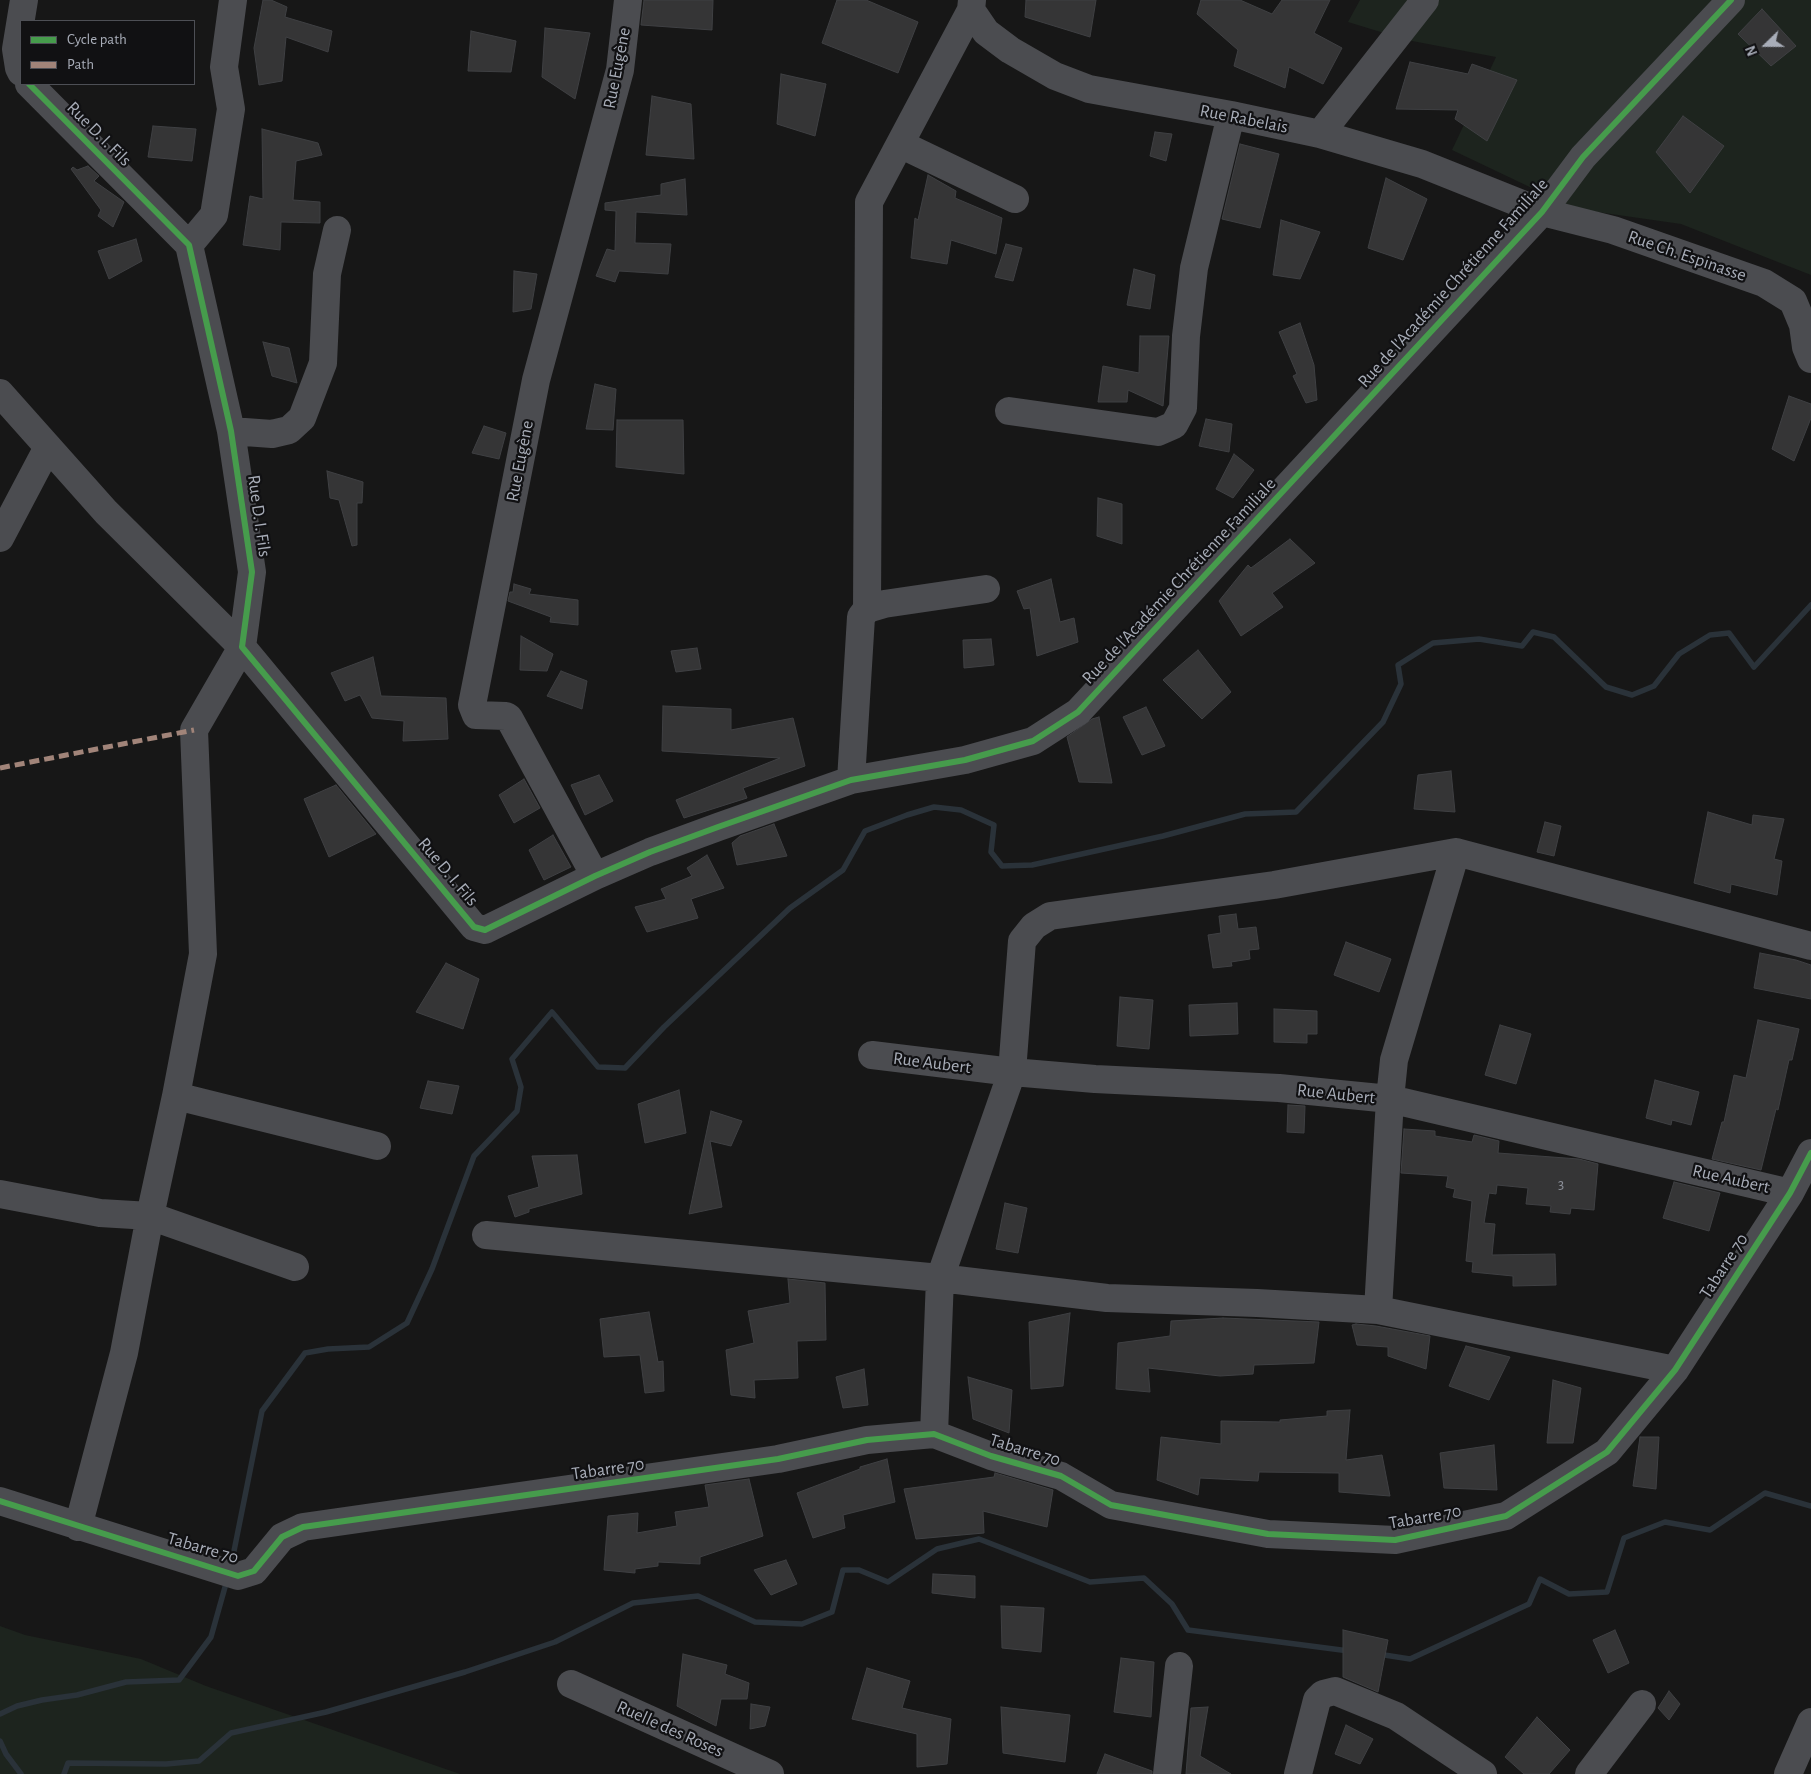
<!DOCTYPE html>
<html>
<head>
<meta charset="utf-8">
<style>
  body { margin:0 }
  #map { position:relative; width:1811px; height:1774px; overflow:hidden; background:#171717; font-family:"Alegreya Sans",sans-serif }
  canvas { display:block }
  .legend { position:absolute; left:20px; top:20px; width:175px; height:65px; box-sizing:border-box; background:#111113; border:1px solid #4d4f55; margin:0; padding:6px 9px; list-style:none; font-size:15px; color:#a8adb8 }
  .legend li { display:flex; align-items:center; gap:10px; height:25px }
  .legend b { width:25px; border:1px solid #4d4f55 }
  .north { position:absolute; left:1741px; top:20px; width:50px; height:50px; -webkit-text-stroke:4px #111113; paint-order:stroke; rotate:248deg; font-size:14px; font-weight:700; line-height:20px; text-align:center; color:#a8adb8 }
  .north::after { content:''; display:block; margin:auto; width:18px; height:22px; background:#a8adb8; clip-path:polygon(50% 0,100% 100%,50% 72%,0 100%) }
</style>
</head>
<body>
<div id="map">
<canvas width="1811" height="1774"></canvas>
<ul class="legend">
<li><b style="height:6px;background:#469c4c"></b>Cycle path</li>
<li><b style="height:6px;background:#a18479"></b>Path</li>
</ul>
<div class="north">N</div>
</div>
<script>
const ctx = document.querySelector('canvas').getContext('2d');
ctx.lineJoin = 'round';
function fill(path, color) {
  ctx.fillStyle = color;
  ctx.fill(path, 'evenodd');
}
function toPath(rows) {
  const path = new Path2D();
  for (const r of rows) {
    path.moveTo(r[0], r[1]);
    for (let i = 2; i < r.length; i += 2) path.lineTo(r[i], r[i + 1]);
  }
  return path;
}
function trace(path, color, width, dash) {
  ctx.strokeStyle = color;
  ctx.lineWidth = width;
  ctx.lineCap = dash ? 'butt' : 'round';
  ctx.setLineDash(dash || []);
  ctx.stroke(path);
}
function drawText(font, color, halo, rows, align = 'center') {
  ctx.font = font + ' "Alegreya Sans",sans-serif';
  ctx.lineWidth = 4.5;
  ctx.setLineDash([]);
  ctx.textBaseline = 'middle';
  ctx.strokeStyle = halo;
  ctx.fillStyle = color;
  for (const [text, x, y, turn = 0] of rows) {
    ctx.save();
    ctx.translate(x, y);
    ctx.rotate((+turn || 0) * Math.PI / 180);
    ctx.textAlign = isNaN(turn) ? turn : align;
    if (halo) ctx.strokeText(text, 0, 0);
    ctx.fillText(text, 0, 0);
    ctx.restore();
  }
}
const green = toPath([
  [1360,0,1811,0,1811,275,1681,224,1576,209,1452,150,1496,57,1407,40,1348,22],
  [0,1626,25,1635,141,1659,206,1686,460,1774,0,1774]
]);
const stream = toPath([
  [231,1566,262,1411,305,1353,328,1349,369,1347,407,1323,432,1269,474,1156,517,1111,521,1087,512,1059,552,1012,598,1067,625,1068,664,1027,790,908,843,870,865,831,907,815,934,807,961,810,994,825,991,852,1002,866,1032,865,1163,836,1245,814,1296,812,1383,722,1401,684,1398,665,1433,643,1479,639,1522,646,1533,632,1554,637,1606,687,1632,695,1654,686,1679,654,1710,635,1729,633,1754,667,1811,605],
  [1378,1654,1410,1659,1529,1604,1540,1579,1569,1594,1607,1592,1624,1538,1665,1522,1710,1530,1765,1493,1811,1506],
  [0,1714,17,1706,42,1700,77,1695,126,1682,179,1680,211,1637,227,1580],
  [0,1741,6,1754,21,1774],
  [64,1774,68,1763,166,1764,199,1761,231,1733,326,1712,465,1672,555,1642,633,1603,698,1596,755,1622,802,1624,832,1612,843,1570,859,1570,888,1582,937,1549,979,1539,1090,1582,1144,1578,1172,1604,1188,1630,1349,1651]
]);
const building = toPath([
  [263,0,271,0,287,7,285,17,332,31,328,52,286,37,282,81,259,85,254,48,263,0],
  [644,0,713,0,712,30,641,25,644,0],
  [837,0,866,0,918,22,898,73,822,43,837,0],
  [1026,0,1096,0,1090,37,1025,17,1026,0],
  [1201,0,1240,0,1272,14,1282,0,1330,0,1314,33,1342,48,1323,84,1289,67,1285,88,1234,66,1238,50,1197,14,1201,0],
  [1762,9,1796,46,1771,66,1738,34,1762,9],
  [545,28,590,33,575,99,542,77,545,28],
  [471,31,516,41,511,72,468,71,471,31],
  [1410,62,1468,74,1472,64,1517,80,1487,141,1455,119,1458,110,1396,109,1410,62],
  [781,74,826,84,815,136,777,124,781,74],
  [652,96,691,104,694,159,646,155,652,96],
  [1683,116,1724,146,1690,193,1656,152,1683,116],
  [153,126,196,129,192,161,148,157,153,126],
  [262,129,318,143,322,155,296,161,293,200,320,202,320,223,281,222,280,250,243,245,250,196,263,199,262,129],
  [1155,132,1172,134,1166,161,1150,156,1155,132],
  [1240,144,1279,154,1260,228,1222,219,1240,144],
  [88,166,99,176,94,181,124,202,113,227,98,216,101,210,71,169,73,167,77,170,88,166],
  [928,175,956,191,955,198,1002,218,996,254,951,240,947,264,911,258,915,218,918,220,928,175],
  [1386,178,1427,199,1403,260,1368,248,1386,178],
  [685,179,687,215,636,212,635,243,671,244,668,274,619,271,615,282,596,276,607,249,615,251,616,211,605,210,605,203,661,195,661,184,685,179],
  [1281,220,1320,232,1300,279,1273,275,1281,220],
  [136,239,142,261,109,279,98,251,136,239],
  [1006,244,1022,248,1013,281,995,277,1006,244],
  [1134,269,1155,275,1150,309,1127,305,1134,269],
  [514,271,537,274,531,309,513,312,514,271],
  [1300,323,1314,365,1317,400,1306,403,1293,376,1297,374,1279,332,1300,323],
  [1140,336,1169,336,1163,406,1128,390,1127,402,1098,402,1103,366,1139,373,1140,336],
  [263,342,289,348,297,383,272,376,263,342],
  [595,384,616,389,613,430,586,429,595,384],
  [1789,396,1811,404,1811,418,1794,461,1772,449,1789,396],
  [1206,419,1232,424,1229,452,1199,446,1206,419],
  [617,420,683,420,684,474,616,467,617,420],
  [484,426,506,433,499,459,472,453,484,426],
  [1234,454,1254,470,1233,498,1216,489,1234,454],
  [327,471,363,482,362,503,357,503,357,545,352,546,339,500,330,498,327,471],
  [1098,498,1122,504,1122,544,1097,536,1098,498],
  [1290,539,1315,563,1272,593,1283,607,1241,636,1219,601,1248,565,1251,568,1290,539],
  [1051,579,1060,622,1074,618,1078,642,1037,656,1030,608,1024,609,1017,591,1051,579],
  [514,584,531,589,529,594,578,600,578,625,550,622,551,617,508,601,510,592,513,592,514,584],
  [521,636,553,654,547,671,520,670,521,636],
  [991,639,994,665,964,668,963,640,991,639],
  [697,648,701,669,676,672,671,651,697,648],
  [1198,650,1231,692,1202,719,1163,680,1198,650],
  [373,657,381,696,446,698,448,739,403,741,404,721,372,718,360,695,345,701,331,673,373,657],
  [561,671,587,681,582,709,547,696,561,671],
  [663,706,731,709,731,730,793,718,805,766,743,788,747,798,684,818,676,800,780,758,662,751,663,706],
  [1146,707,1165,746,1142,755,1123,717,1146,707],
  [1099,717,1112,783,1079,782,1067,737,1092,719,1099,717],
  [1451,771,1455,812,1414,809,1418,775,1451,771],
  [599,775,613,801,585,815,571,785,599,775],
  [524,779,540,808,514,823,499,795,524,779],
  [336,785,376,834,329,857,304,799,336,785],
  [1708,812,1752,825,1753,815,1784,819,1774,859,1782,861,1777,895,1731,884,1730,893,1694,883,1708,812],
  [1545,822,1561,826,1554,856,1537,852,1545,822],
  [774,824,787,856,737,865,732,843,740,836,774,824],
  [553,835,571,867,544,880,529,850,553,835],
  [707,855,724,888,691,899,698,918,647,932,635,907,666,899,661,889,692,876,687,868,707,855],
  [1236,914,1238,929,1256,927,1259,949,1249,950,1250,959,1231,962,1232,966,1213,968,1208,935,1221,933,1219,916,1236,914],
  [1346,942,1391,959,1379,992,1334,975,1346,942],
  [1760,953,1796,960,1811,965,1811,999,1754,988,1760,953],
  [446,963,479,979,463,1029,416,1012,446,963],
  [1120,997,1153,1000,1149,1049,1117,1046,1120,997],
  [1237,1003,1238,1034,1190,1036,1189,1005,1237,1003],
  [1274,1009,1317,1011,1317,1034,1307,1034,1307,1043,1274,1042,1274,1009],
  [1758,1020,1799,1029,1792,1060,1789,1060,1778,1110,1776,1109,1761,1170,1712,1159,1722,1122,1724,1122,1734,1075,1746,1078,1758,1020],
  [1500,1025,1531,1034,1516,1084,1485,1075,1500,1025],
  [1655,1080,1699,1092,1691,1125,1672,1120,1671,1125,1646,1118,1655,1080],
  [428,1081,459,1086,452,1114,420,1108,428,1081],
  [679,1090,686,1133,645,1143,638,1104,679,1090],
  [1288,1105,1305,1106,1304,1133,1287,1132,1288,1105],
  [711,1111,742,1121,731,1146,710,1141,722,1207,689,1214,711,1111],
  [1404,1129,1435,1131,1435,1136,1472,1142,1474,1135,1499,1141,1498,1153,1579,1159,1598,1164,1594,1210,1571,1208,1570,1214,1550,1212,1551,1206,1526,1204,1528,1188,1497,1185,1496,1194,1489,1193,1484,1223,1495,1224,1492,1255,1555,1254,1556,1285,1513,1286,1513,1276,1472,1272,1473,1262,1466,1261,1472,1201,1453,1197,1455,1189,1446,1187,1448,1176,1401,1173,1404,1129],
  [577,1155,582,1194,529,1209,529,1212,515,1217,508,1196,539,1187,532,1156,577,1155],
  [1674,1182,1720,1193,1709,1231,1663,1218,1674,1182],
  [1005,1203,1027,1208,1018,1253,996,1249,1005,1203],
  [788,1279,825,1283,826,1340,797,1341,798,1378,754,1380,755,1398,731,1395,726,1350,754,1343,748,1311,790,1303,788,1279],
  [649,1312,658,1362,663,1361,664,1391,645,1393,640,1355,604,1357,600,1319,649,1312],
  [1070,1313,1063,1386,1031,1389,1029,1322,1070,1313],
  [1223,1318,1319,1322,1314,1363,1254,1365,1253,1374,1220,1376,1148,1368,1150,1392,1116,1389,1118,1343,1170,1336,1171,1321,1223,1318],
  [1356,1324,1376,1326,1430,1336,1426,1369,1388,1356,1388,1347,1357,1345,1352,1325,1356,1324],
  [1466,1346,1510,1357,1489,1400,1449,1386,1466,1346],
  [864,1369,868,1405,843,1408,836,1377,864,1369],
  [968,1377,1012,1390,1009,1433,973,1419,968,1377],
  [1553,1380,1581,1388,1573,1443,1547,1443,1553,1380],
  [1350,1410,1346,1460,1382,1455,1390,1496,1339,1492,1339,1473,1259,1472,1258,1481,1200,1478,1198,1495,1157,1480,1161,1437,1221,1444,1221,1421,1280,1422,1280,1420,1327,1416,1327,1411,1350,1410],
  [1640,1437,1659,1437,1656,1489,1633,1486,1640,1437],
  [1494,1445,1497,1490,1444,1488,1440,1453,1494,1445],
  [887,1459,895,1502,843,1515,845,1528,813,1538,797,1493,860,1469,860,1467,887,1459],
  [995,1473,1053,1490,1047,1527,983,1511,984,1533,916,1539,904,1489,994,1477,995,1473],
  [749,1479,763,1536,700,1557,700,1564,658,1562,658,1566,635,1569,635,1573,604,1570,608,1516,638,1513,637,1533,677,1526,675,1512,709,1507,705,1485,749,1479],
  [786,1560,797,1584,771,1595,754,1570,786,1560],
  [933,1574,975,1576,975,1598,932,1593,933,1574],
  [1001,1606,1044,1608,1041,1652,1002,1648,1001,1606],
  [1343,1630,1388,1640,1378,1692,1343,1677,1343,1630],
  [1615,1630,1629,1663,1608,1673,1593,1640,1615,1630],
  [683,1654,727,1665,725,1674,749,1683,747,1699,721,1699,716,1726,677,1706,683,1654],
  [1121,1658,1154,1662,1151,1717,1114,1712,1121,1658],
  [867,1668,910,1681,902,1708,951,1719,947,1764,917,1767,917,1734,852,1719,867,1668],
  [1669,1691,1680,1704,1669,1720,1658,1708,1669,1691],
  [751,1704,770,1707,765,1726,750,1729,751,1704],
  [1001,1707,1070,1715,1065,1762,1003,1753,1001,1707],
  [1208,1707,1200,1756,1231,1774,1186,1774,1191,1708,1208,1707],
  [1537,1717,1570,1750,1549,1774,1524,1774,1505,1757,1537,1717],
  [1346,1725,1373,1739,1360,1764,1335,1754,1346,1725],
  [1105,1754,1152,1771,1152,1774,1097,1774,1105,1754]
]);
const minor = toPath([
  [972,0,971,10,986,32,1010,50,1055,76,1089,89,1231,115,1320,134,1422,164,1542,212,1613,230,1764,283,1793,301,1803,325,1806,347,1811,359],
  [21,72,19,68,16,49,24,0],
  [29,84,189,245,231,431,252,572,242,647,474,927,485,930,595,876,650,852,718,827,851,780,965,760,1033,741,1078,712,1542,212,1583,157,1731,0],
  [1320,134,1425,0],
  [900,144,1015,199],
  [189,245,214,215,231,109,224,67,233,0],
  [0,393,106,512,242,647,194,730,203,954,176,1096,150,1216,124,1353,78,1527],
  [1009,411,1158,432,1174,425,1183,408,1186,336,1194,268,1231,115],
  [231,431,272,434,289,430,302,418,323,363,327,274,337,230],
  [0,538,48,447],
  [867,609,884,604,986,589],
  [851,780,861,617,867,609,869,202,971,10],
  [595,876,509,718,506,716,476,715,472,705,536,380,620,70,628,0],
  [872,1055,1012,1072,1095,1079,1279,1088,1390,1099,1790,1193],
  [176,1096,377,1146],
  [0,1194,100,1213,150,1216,295,1267],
  [486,1235,940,1278,1107,1298,1257,1303,1378,1310,1675,1370],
  [1378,1310,1390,1099,1394,1060,1456,852],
  [934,1434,940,1278,1012,1072,1022,941,1034,926,1050,916,1274,885,1456,852,1811,946],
  [0,1501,238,1576,254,1571,282,1537,303,1527,778,1459,867,1440,934,1434,991,1456,1061,1476,1111,1505,1268,1534,1395,1540,1506,1516,1607,1452,1675,1370,1790,1193,1811,1153],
  [571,1684,770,1774],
  [1167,1774,1179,1666],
  [1298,1774,1317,1700,1323,1694,1335,1691,1396,1716,1483,1774],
  [1589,1774,1642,1704],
  [1788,1774,1811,1722]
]);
const quiet = toPath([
  [0,768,194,730]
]);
const cycleway = toPath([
  [29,84,189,245,231,431,252,572,242,647,474,927,485,930,595,876,650,852,718,827,851,780,965,760,1033,741,1078,712,1542,212,1583,157,1731,0],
  [0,1501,238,1576,254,1571,282,1537,303,1527,778,1459,867,1440,934,1434,991,1456,1061,1476,1111,1505,1268,1534,1395,1540,1506,1516,1607,1452,1675,1370,1790,1193,1811,1153]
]);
const numberNames = [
  ["3",1561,1184]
];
const streetNames = [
  ["Rue Eugène",617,68,-79],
  ["Rue Rabelais",1244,119,11],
  ["Rue D. I. Fils",99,134,45],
  ["Rue Ch. Espinasse",1687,256,19],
  ["Rue de l'Académie Chrétienne Familiale",1453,283,-48],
  ["Rue Eugène",520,461,-79],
  ["Rue D. I. Fils",259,516,82],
  ["Rue de l'Académie Chrétienne Familiale",1179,581,-47],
  ["Rue D. I. Fils",448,872,50],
  ["Rue Aubert",932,1063,7],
  ["Rue Aubert",1336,1094,6],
  ["Rue Aubert",1731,1179,13],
  ["Tabarre 70",1724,1266,-57],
  ["Tabarre 70",1025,1450,17],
  ["Tabarre 70",608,1469,-8],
  ["Tabarre 70",1425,1517,-10],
  ["Tabarre 70",203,1548,16],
  ["Ruelle des Roses",670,1729,24]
];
fill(green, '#1d241e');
trace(stream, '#2a3239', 5.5);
fill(building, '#353536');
trace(building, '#3f4043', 1);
trace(minor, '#4b4c50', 28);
trace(quiet, '#a18479', 5, [10, 5]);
trace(cycleway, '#469c4c', 6);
drawText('15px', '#8b8f98', null, numberNames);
drawText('18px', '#a8adb8', '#111113', streetNames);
</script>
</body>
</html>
